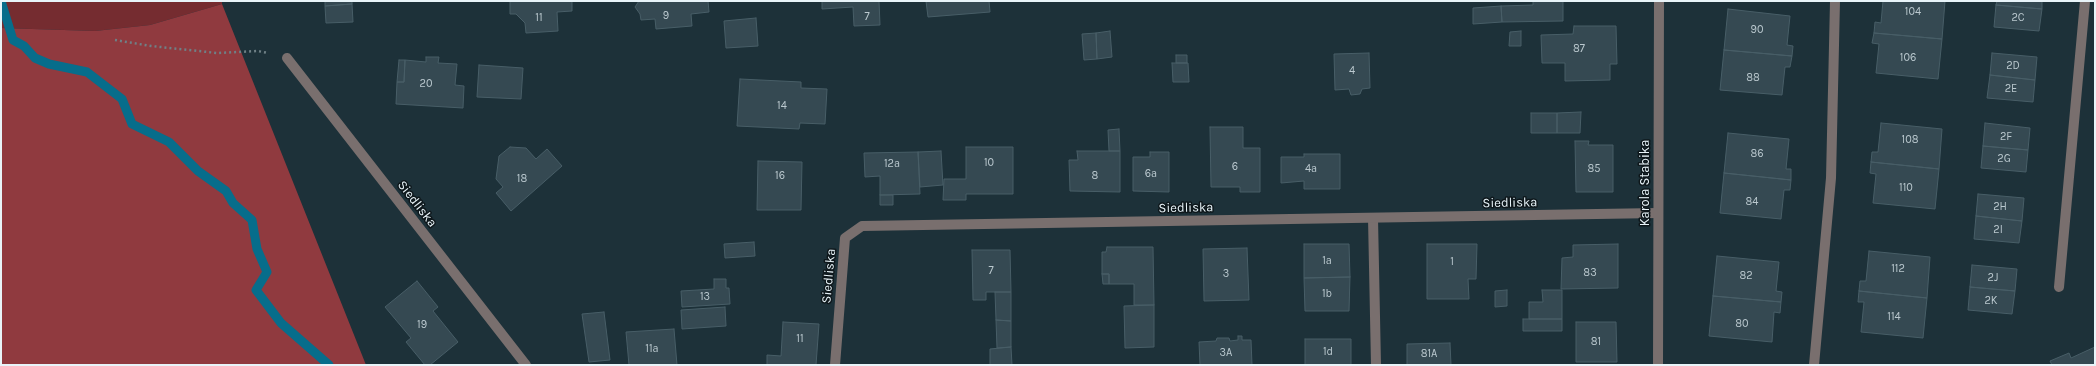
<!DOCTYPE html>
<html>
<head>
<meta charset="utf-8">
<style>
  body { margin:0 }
  #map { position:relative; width:2096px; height:366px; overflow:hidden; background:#1d3139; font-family:Karla,sans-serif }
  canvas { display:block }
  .frame { position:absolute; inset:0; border:2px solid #e8f4f9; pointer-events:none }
</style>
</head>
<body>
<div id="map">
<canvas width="2096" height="366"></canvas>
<div class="frame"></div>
</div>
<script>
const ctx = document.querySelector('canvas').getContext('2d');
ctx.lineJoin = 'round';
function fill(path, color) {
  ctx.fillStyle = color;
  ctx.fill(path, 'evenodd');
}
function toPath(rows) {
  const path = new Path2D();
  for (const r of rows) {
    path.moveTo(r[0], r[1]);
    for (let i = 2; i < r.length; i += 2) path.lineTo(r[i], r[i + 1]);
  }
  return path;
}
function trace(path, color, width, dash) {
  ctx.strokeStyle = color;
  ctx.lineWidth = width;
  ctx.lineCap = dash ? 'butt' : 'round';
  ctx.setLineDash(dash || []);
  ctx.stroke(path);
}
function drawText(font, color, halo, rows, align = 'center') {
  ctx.font = font + ' Karla,sans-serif';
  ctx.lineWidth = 3;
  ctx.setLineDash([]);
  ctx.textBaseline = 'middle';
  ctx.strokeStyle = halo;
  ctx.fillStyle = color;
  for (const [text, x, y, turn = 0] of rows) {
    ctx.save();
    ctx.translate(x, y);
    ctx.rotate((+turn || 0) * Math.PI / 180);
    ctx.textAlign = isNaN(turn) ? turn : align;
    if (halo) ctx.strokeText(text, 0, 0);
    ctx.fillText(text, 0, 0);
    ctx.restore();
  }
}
const green = toPath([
  [1,1,222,1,222,4,150,25,95,31,1,28]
]);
const forest = toPath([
  [222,4,366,365,1,365,1,28,95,31,150,25]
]);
const stream = toPath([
  [1,1,13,40,24,46,35,58,49,64,87,72,122,99,132,124,169,142,198,171,226,191,233,203,252,220,257,249,267,272,256,290,281,323,329,365]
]);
const building = toPath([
  [325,1,352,1,352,4,325,6,325,1],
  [510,1,572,1,572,11,557,12,558,31,526,33,525,23,516,14,510,14,510,1],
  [639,1,708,1,709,12,691,14,692,26,656,29,655,19,641,20,640,14,635,7,639,1],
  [822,1,879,1,880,25,854,26,853,7,822,9,822,1],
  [926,1,989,1,990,12,928,17,926,1],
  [1533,1,1563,1,1563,21,1502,22,1501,6,1533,5,1533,1],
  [1883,1,1945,1,1942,39,1874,33,1875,22,1881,23,1883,1],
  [1997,1,2042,1,2042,9,1996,5,1997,1],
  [352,4,353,22,326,23,325,6,352,4],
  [1996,5,2042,9,2039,31,1994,27,1996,5],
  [1501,6,1502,22,1473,24,1473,8,1501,6],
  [1728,9,1790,16,1787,45,1793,46,1792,56,1724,50,1728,9],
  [756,18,758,46,726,48,724,21,756,18],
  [1574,26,1616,26,1617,64,1610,64,1610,80,1565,81,1565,63,1542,63,1541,35,1573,34,1574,26],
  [1110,31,1112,57,1097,59,1096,33,1110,31],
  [1521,31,1521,46,1509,46,1510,32,1521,31],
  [1096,33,1097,59,1084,60,1082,34,1096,33],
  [1874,33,1942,39,1938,79,1876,73,1879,44,1872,43,1874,33],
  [1724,50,1792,56,1790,67,1785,67,1782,95,1720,90,1724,50],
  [1369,53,1370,88,1362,89,1360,94,1351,95,1349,89,1335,90,1334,54,1369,53],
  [1992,53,2037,57,2035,80,1990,75,1992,53],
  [1176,55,1187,55,1187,63,1176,63,1176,55],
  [426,57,439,57,438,63,457,64,455,85,464,86,463,108,396,104,397,82,404,82,405,60,426,62,426,57],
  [399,60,405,60,404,82,397,82,399,60],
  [1172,63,1188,63,1189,82,1173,82,1172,63],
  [479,65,523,68,521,99,477,97,479,65],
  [1990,75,2035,80,2033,102,1987,98,1990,75],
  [740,79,801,82,801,88,827,89,825,124,800,123,799,129,737,126,740,79],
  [1581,112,1580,133,1557,133,1557,113,1581,112],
  [1531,113,1557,113,1557,133,1531,133,1531,113],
  [1881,123,1942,129,1939,169,1871,162,1872,152,1878,152,1881,123],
  [1985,123,2030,128,2028,150,1983,146,1985,123],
  [1210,127,1243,127,1243,148,1260,148,1260,192,1240,192,1240,187,1211,187,1210,127],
  [1119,129,1120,151,1109,151,1108,130,1119,129],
  [1728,133,1789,139,1786,169,1791,169,1791,180,1724,173,1728,133],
  [1575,141,1589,141,1588,145,1613,145,1613,192,1576,192,1575,141],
  [1983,146,2028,150,2026,172,1981,168,1983,146],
  [510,147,526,148,536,159,547,149,562,166,511,211,496,193,503,187,496,179,499,156,510,147],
  [966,147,1013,147,1013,194,966,194,966,200,943,200,944,179,966,179,966,147],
  [941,151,943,185,920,187,918,152,941,151],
  [1077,151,1120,151,1120,192,1070,191,1069,160,1078,160,1077,151],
  [918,152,920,194,880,195,880,176,865,177,864,153,918,152],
  [1150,152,1169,152,1169,192,1133,191,1133,157,1150,157,1150,152],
  [1304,154,1340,154,1340,189,1304,189,1304,181,1281,183,1281,157,1304,157,1304,154],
  [758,161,802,162,801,210,757,210,758,161],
  [1871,162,1939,169,1935,209,1873,203,1876,174,1870,173,1871,162],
  [1724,173,1791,180,1790,190,1784,190,1781,219,1720,213,1724,173],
  [1978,194,2024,198,2022,221,1976,216,1978,194],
  [880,195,893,195,893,205,880,205,880,195],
  [1976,216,2022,221,2019,243,1974,239,1976,216],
  [754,242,755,256,725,258,724,244,754,242],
  [1304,244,1349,244,1350,277,1304,278,1304,244],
  [1427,244,1477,244,1476,279,1468,279,1469,299,1427,299,1427,244],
  [1618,244,1618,288,1561,289,1562,258,1573,257,1573,245,1618,244],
  [1107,247,1153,247,1154,305,1134,305,1134,284,1109,284,1109,274,1102,274,1102,252,1106,252,1107,247],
  [1247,248,1249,300,1204,301,1203,249,1247,248],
  [972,250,1010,250,1011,292,986,292,986,300,973,300,972,250],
  [1869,251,1930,257,1927,298,1859,291,1860,281,1866,281,1869,251],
  [1717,256,1779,262,1776,291,1782,292,1781,302,1713,296,1717,256],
  [1972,265,2017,269,2015,291,1970,287,1972,265],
  [1102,274,1109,274,1109,284,1103,284,1102,274],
  [1350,277,1349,311,1305,311,1304,278,1350,277],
  [714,279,726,279,726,288,729,288,730,304,682,307,681,291,714,289,714,279],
  [417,281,438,307,433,311,458,342,430,365,425,365,406,342,411,338,385,307,417,281],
  [1970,287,2015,291,2012,314,1968,310,1970,287],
  [1507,290,1507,306,1495,307,1495,291,1507,290],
  [1542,290,1562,290,1562,319,1529,319,1529,302,1543,302,1542,290],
  [1859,291,1927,298,1923,338,1861,332,1864,302,1858,302,1859,291],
  [995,292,1011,292,1011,321,996,320,995,292],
  [1713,296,1781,302,1780,313,1774,312,1772,342,1709,336,1713,296],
  [1154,305,1154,347,1125,348,1124,306,1154,305],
  [725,307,726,326,682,329,681,310,725,307],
  [604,312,610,360,589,362,582,314,604,312],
  [1523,319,1562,319,1562,331,1523,331,1523,319],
  [996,320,1011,321,1011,347,997,348,996,320],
  [783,322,819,324,816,365,767,365,767,355,781,356,783,322],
  [1576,322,1616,322,1617,362,1576,362,1576,322],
  [674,329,677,365,629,365,626,332,674,329],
  [1238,336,1242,336,1242,340,1251,340,1252,365,1200,365,1199,342,1216,341,1217,338,1229,338,1230,341,1238,340,1238,336],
  [1305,339,1351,339,1351,365,1305,365,1305,339],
  [1450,343,1451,365,1407,365,1407,344,1450,343],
  [1011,347,1012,365,990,365,990,349,1011,347],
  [2095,347,2095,365,2052,365,2050,361,2069,353,2071,358,2095,347]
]);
const path = toPath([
  [115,40,151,46,217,53,258,51,268,53]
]);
const service = toPath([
  [1373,218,1376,365]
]);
const minor = toPath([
  [287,58,526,365],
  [2059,287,2085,1],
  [835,365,845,238,862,226,1658,213],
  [1814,365,1831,178,1835,1]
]);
const tertiary = toPath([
  [1658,365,1659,1]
]);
const numberNames = [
  ["104",1913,12],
  ["9",666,16],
  ["7",867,17],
  ["11",539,18],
  ["2C",2018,18],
  ["90",1757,30],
  ["87",1579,49],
  ["106",1908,58],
  ["2D",2013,66],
  ["4",1352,71],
  ["88",1753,78],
  ["20",426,84],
  ["2E",2011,89],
  ["14",782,106],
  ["2F",2006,137],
  ["108",1910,140],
  ["86",1757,154],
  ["2G",2004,159],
  ["10",989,163],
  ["12a",892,164],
  ["6",1235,167],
  ["4a",1311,169],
  ["85",1594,169],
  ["6a",1151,174],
  ["16",780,176],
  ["8",1095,176],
  ["18",522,179],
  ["110",1906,188],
  ["84",1752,202],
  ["2H",2000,207],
  ["2I",1998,230],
  ["1a",1327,261],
  ["1",1452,262],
  ["112",1898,269],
  ["7",991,271],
  ["83",1590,273],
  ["3",1226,274],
  ["82",1746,276],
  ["2J",1993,278],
  ["1b",1327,294],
  ["13",705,297],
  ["2K",1991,301],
  ["114",1894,317],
  ["80",1742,324],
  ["19",422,325],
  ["11",800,339],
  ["81",1596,342],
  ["11a",652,349],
  ["1d",1328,352],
  ["3A",1226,353],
  ["81A",1429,354]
];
const streetNames = [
  ["Karola Stabika",1645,183,-90],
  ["Siedliska",1510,203,-1],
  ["Siedliska",417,204,52],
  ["Siedliska",1186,208,-1],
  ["Siedliska",829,276,-85]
];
fill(green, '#752c30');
fill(forest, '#903a3f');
trace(stream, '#076d8b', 9);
fill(building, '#354952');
trace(building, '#485e67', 1);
trace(path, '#6f8086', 2.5, [2, 3]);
trace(service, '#796f6e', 10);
trace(minor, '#796f6e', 10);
trace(tertiary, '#796f6e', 10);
drawText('11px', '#bbc9cf', null, numberNames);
drawText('13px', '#e8f4f9', '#0e171b', streetNames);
</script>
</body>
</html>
